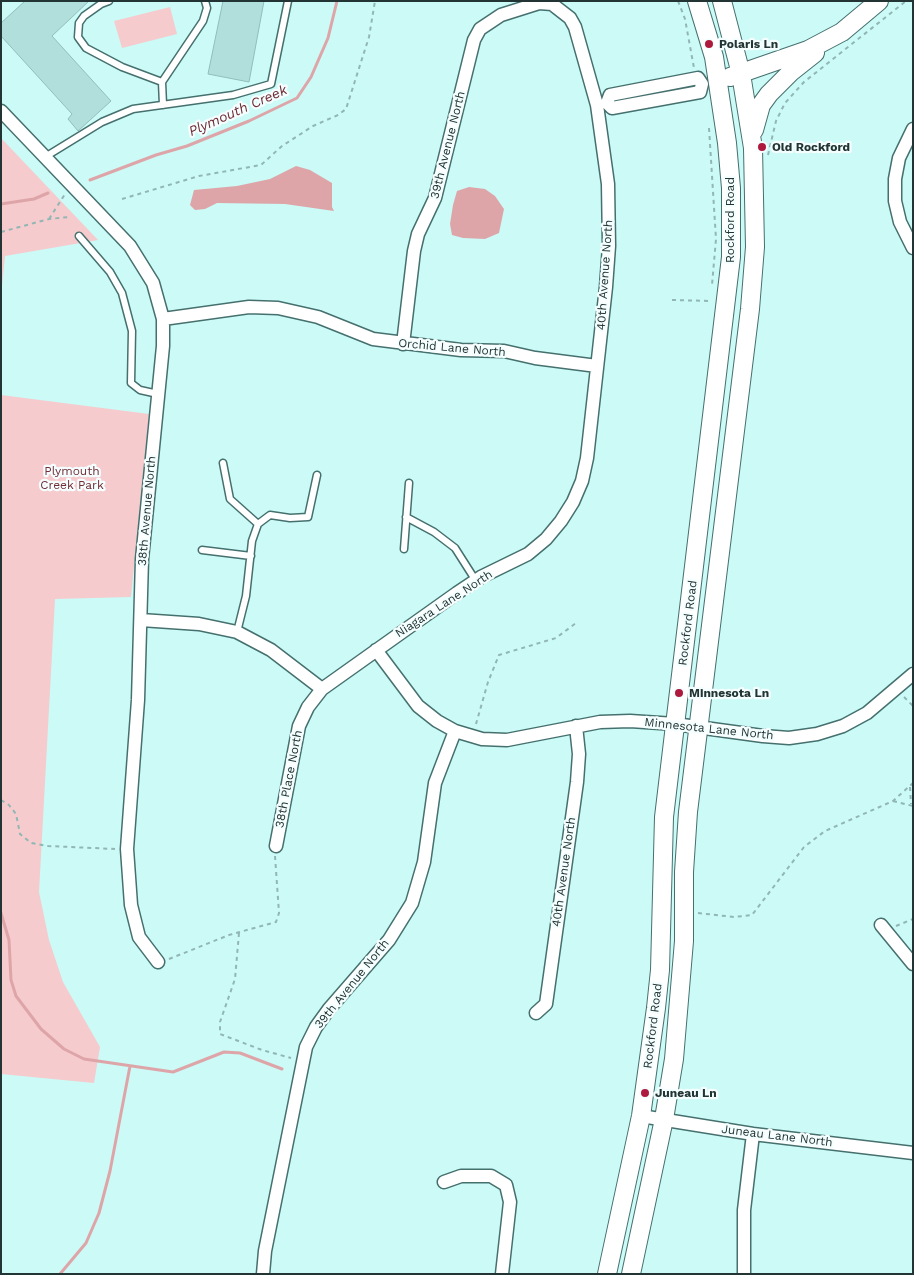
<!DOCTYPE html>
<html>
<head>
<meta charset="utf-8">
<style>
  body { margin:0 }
  #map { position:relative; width:914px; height:1275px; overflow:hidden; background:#cbfaf7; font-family:"Work Sans",sans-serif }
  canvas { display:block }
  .frame { position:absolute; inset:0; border:2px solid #223433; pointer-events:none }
</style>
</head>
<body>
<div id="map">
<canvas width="914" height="1275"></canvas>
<div class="frame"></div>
</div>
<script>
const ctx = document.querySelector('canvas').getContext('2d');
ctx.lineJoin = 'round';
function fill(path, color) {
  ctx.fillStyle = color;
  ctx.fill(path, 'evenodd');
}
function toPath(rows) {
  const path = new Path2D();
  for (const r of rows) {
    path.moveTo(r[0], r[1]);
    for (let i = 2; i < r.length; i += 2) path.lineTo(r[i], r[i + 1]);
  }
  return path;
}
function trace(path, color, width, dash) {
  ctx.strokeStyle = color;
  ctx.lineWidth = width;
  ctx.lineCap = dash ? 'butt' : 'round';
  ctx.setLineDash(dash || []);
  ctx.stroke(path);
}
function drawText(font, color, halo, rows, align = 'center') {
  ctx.font = font + ' "Work Sans",sans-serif';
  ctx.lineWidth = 4.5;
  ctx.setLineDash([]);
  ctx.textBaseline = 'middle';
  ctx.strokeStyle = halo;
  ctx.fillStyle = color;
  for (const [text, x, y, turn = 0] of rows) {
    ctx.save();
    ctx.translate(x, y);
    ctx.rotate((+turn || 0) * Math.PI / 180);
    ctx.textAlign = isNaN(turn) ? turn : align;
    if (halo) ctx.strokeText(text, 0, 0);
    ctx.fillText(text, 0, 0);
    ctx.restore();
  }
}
const green = toPath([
  [170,7,177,34,122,48,114,21],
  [1,138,98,240,5,256,1,295],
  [1,395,149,414,131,597,55,599,39,892,49,940,63,982,100,1047,94,1083,1,1074]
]);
const water = toPath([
  [296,166,310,170,332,183,332,207,334,211,285,204,217,203,205,209,195,210,190,205,194,190,237,186,270,179],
  [469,187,485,189,495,196,504,209,499,233,485,239,463,238,452,235,450,224,453,205,457,191]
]);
const stream = toPath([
  [90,180,156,155,187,146,249,121,297,98,311,77,328,38,337,1],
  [1,204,34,199,48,193],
  [1,913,9,940,11,980,16,996,41,1029,64,1049,84,1059,173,1072,224,1052,240,1053,282,1069],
  [60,1274,86,1243,99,1213,110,1171,130,1066]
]);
const building = toPath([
  [25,1,89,1,52,36,111,101,78,131,68,119,72,114,1,36,1,23,25,1],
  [223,1,264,1,249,82,208,74,223,1]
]);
const path = toPath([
  [678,1,685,19,694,68],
  [709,128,716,239,712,285],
  [768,155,776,121,785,103,804,82,906,1],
  [122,199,199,176,261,165,282,146,313,126,338,115,346,109,369,37,375,1],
  [49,219,65,194],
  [1,232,49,219,69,217],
  [672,300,711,301],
  [904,697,913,706],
  [476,724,488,682,499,655,556,638,576,623],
  [910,787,911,804],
  [1,800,9,805,16,814,20,834,31,843,48,846,115,849],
  [893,801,913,806],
  [698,913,734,917,752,915,804,847,825,831,893,801,913,783],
  [896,926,913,919],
  [239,933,235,979,220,1022,220,1034,262,1050,291,1058],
  [169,959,229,935,276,922,279,913,275,856]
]);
const lane = toPath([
  [109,1,101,4,84,16,79,23,78,37,86,48,122,67,162,82],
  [163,105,162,82,203,21,207,8,205,1],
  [45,157,102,122,133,109,233,95,271,84,288,1],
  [79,236,110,272,122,293,132,331,131,383,140,390,158,394],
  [223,463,230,499,258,524],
  [406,517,434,532,455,548,476,581],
  [404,549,409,483],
  [202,550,251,556],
  [237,632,246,596,252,541,258,524,270,515,290,518,308,517,317,475]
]);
const street = toPath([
  [607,103,610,95,698,78,702,84],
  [607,103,612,108,700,92,702,84],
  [1,111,130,246,153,283,163,319,163,346,142,559,138,700,127,849,131,905,139,937,158,962],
  [913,129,899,158,895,179,895,201,900,222,913,248],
  [163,319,249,307,278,308,318,317,373,339,461,350,504,351,535,358,597,366],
  [141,620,199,624,237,632,271,650,322,689],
  [376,650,418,706,437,721,455,731,482,739,507,740,600,722,630,721,675,724,763,736,789,738,817,734,843,726,867,713,913,674],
  [276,846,299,726,308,707,322,689,457,593,481,577,528,554,546,539,561,521,573,502,582,481,587,458,606,287,609,246,608,184,597,105,575,27,570,18,552,4,539,3,501,15,480,29,474,40,435,198,418,234,414,251,403,344],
  [881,925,913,964],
  [536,1013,546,1004,577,782,579,754,576,726],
  [641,1116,753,1134,913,1153],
  [444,1182,461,1176,491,1176,506,1185,510,1202,502,1274],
  [263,1274,265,1251,306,1047,316,1027,329,1009,389,940,412,903,424,862,435,783,455,731],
  [744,1274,744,1210,753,1134]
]);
const secondary = toPath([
  [730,77,808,50,842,32,879,1],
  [754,130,761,105,769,94,791,72,815,53],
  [607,1274,641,1116,656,1008,660,970,664,817,731,257,731,188,727,143,714,57,697,1],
  [631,1274,664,1119,674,1059,684,941,684,872,688,812,750,309,755,247,753,148,741,74,722,1]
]);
const markers = [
  [709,44,5,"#ae193e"],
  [762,147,5,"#ae193e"],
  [679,693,5,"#ae193e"],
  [645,1093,5,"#ae193e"]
];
const poiNames = [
  ["Polaris Ln",719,44],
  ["Old Rockford",772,147],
  ["Minnesota Ln",689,693],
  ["Juneau Ln",655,1093]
];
const streetNames = [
  ["39th Avenue North",448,145,-76],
  ["Rockford Road",730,220,-90],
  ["40th Avenue North",605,275,-86],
  ["Orchid Lane North",452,348,5],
  ["38th Avenue North",147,511,-85],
  ["Niagara Lane North",444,604,-33],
  ["Rockford Road",688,623,-83],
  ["Minnesota Lane North",709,729,6],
  ["38th Place North",289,779,-79],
  ["40th Avenue North",564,872,-82],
  ["39th Avenue North",352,984,-51],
  ["Rockford Road",653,1026,-83],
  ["Juneau Lane North",777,1136,7]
];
const parkNames = [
  ["Plymouth",72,471],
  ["Creek Park",72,485]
];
const waterNames = [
  ["Plymouth Creek",238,111,-24]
];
fill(green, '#f6cbcd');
fill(water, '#dea5a9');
trace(stream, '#dea5a9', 3);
fill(building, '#b1dfdc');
trace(building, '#91bebb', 1);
trace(lane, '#45706e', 9);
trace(street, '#45706e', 15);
trace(secondary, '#45706e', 20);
trace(path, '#91b6b4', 2, [4, 4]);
trace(lane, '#fff', 6);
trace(street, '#fff', 12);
trace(secondary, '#fff', 18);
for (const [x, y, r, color] of markers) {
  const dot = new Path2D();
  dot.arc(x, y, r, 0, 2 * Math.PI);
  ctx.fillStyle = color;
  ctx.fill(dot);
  trace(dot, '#f5fefe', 2);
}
drawText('bold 12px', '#223433', '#f5fefe', poiNames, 'left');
drawText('12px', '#223433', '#f5fefe', streetNames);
drawText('12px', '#722d36', '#f5fefe', parkNames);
drawText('italic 14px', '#702b34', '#f5fefe', waterNames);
</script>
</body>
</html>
